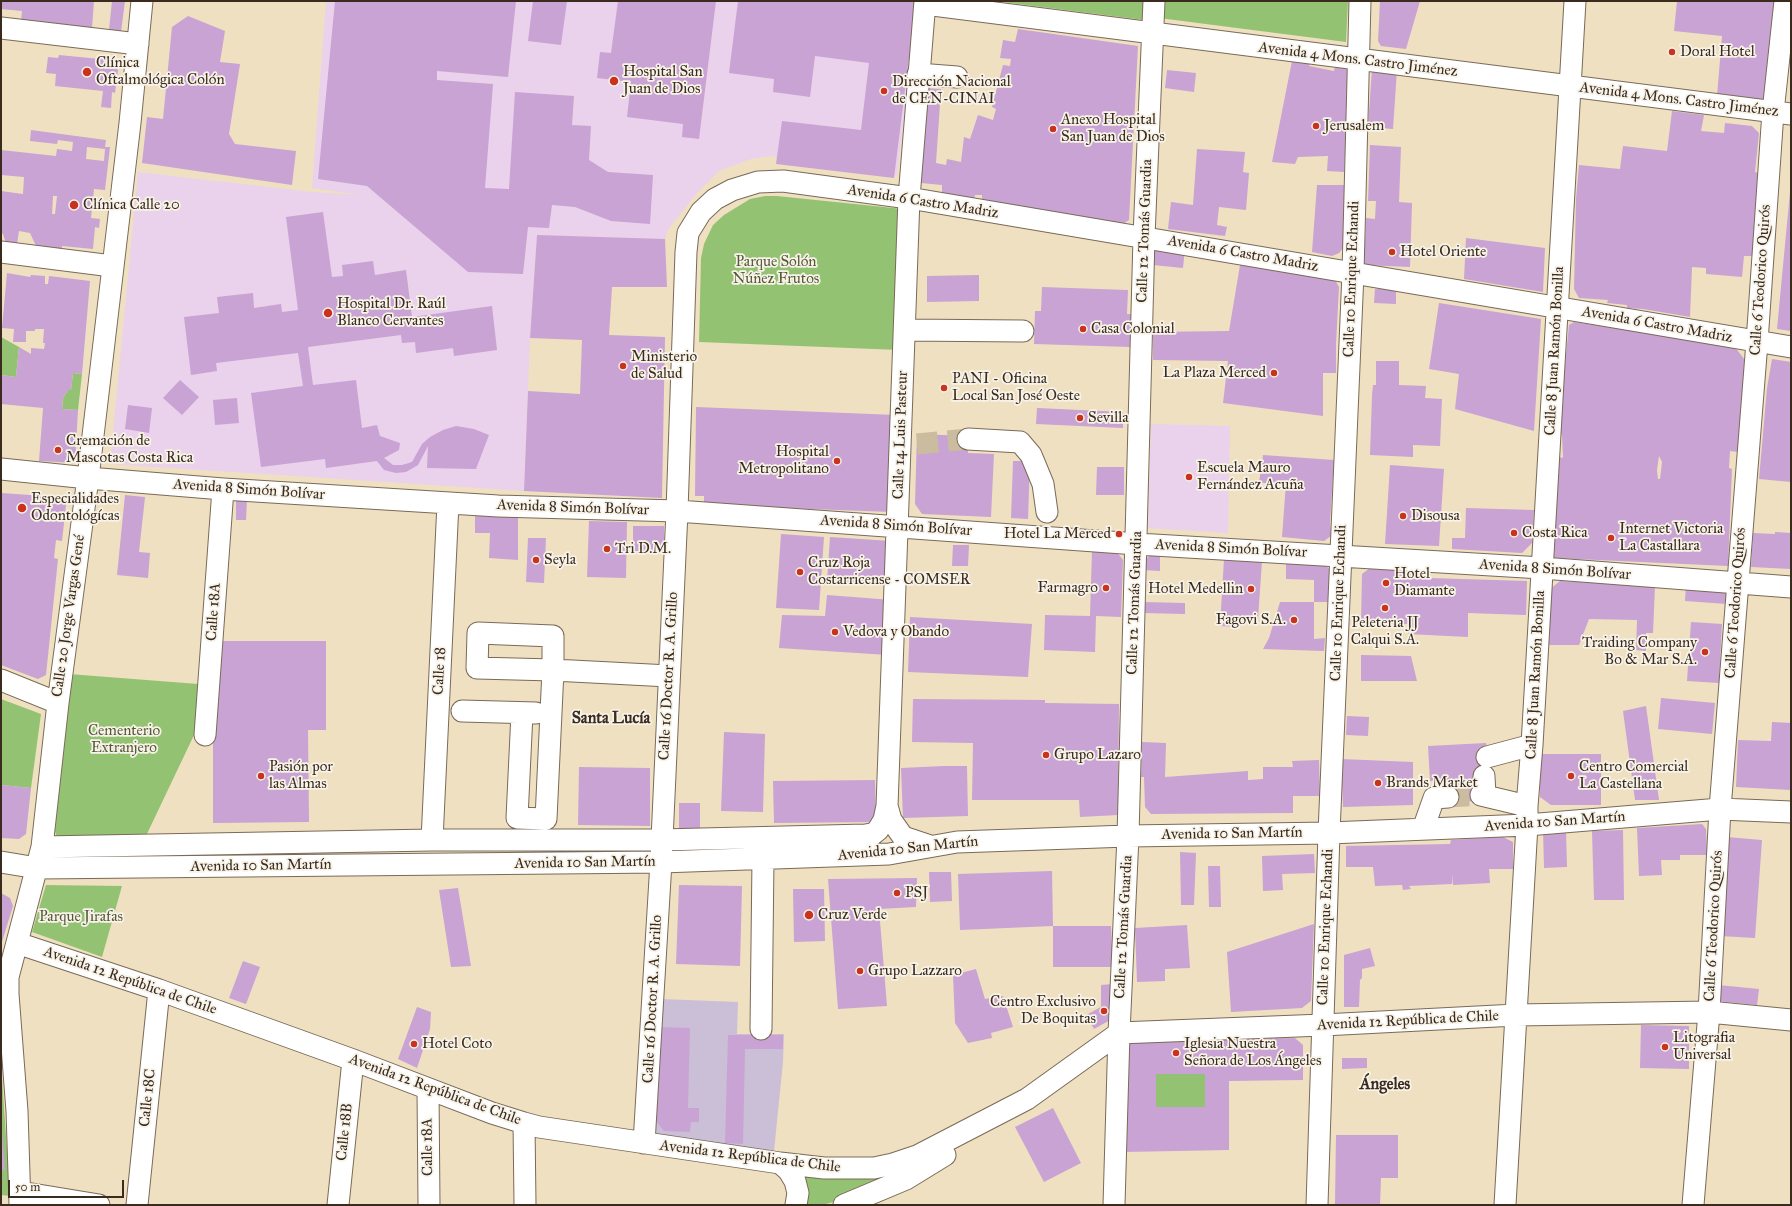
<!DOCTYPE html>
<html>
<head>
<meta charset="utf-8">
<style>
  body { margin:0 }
  #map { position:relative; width:1792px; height:1206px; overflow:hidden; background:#efe0c1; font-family:"IM FELL Great Primer",serif }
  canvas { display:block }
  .frame { position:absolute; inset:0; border:2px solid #3b2a1e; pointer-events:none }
  .scale { position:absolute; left:8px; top:1180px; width:116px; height:18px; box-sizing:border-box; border:2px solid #3b2a1e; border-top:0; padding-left:5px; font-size:12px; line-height:14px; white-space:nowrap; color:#3b2a1e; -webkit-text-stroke:3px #f7f3e8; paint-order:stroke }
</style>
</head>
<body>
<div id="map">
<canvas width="1792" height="1206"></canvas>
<div class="frame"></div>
<div class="scale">50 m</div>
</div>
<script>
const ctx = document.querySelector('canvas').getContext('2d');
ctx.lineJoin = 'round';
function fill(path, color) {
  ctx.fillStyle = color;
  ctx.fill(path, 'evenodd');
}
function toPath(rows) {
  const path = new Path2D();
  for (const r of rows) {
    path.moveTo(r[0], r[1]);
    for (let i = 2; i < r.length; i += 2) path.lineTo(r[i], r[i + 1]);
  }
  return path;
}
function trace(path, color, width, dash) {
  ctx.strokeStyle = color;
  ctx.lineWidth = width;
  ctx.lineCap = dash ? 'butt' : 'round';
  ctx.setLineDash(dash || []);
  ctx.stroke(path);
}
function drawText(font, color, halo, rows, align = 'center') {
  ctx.font = font + ' "IM FELL Great Primer",serif';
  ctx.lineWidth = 3.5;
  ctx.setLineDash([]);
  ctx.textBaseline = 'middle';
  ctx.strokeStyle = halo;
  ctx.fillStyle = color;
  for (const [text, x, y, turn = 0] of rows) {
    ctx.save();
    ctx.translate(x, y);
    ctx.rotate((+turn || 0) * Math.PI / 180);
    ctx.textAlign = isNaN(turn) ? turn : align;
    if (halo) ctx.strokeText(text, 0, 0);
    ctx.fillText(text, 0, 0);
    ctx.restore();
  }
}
const built = toPath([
  [326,1,918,1,897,175,825,167,771,156,751,159,719,171,697,193,669,228,665,239,537,235,530,338,524,491,110,464,138,172,312,192,361,195,312,188],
  [1151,424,1230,426,1228,533,1148,528]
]);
const industrial = toPath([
  [661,999,738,1002,737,1034,784,1034,783,1062,774,1151,655,1135]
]);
const green = toPath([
  [995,1,1145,1,1144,20],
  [1160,1,1348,1,1346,42,1159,18],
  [765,196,777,196,903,209,899,350,699,342,701,258,704,244,713,225,724,215,750,199],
  [1,337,19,347,16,377,1,375],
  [73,373,82,374,78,410,62,409,63,398,68,390,71,390],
  [69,674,198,684,195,733,145,838,61,837,56,835,55,831],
  [1,699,41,714,31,788,1,785],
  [46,885,122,886,102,957,32,932],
  [1156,1074,1205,1074,1205,1107,1156,1107],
  [1,1077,2,1077,10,1196,1,1195],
  [794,1170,896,1171,845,1199,822,1205,803,1205]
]);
const building = toPath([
  [1,1,94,1,92,28,21,21,22,11,1,9],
  [112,1,125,1,121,32,109,30],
  [335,1,516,1,508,77,437,71,437,80,493,84,485,188,509,189,515,92,574,96,572,125,591,126,589,160,608,172,653,175,650,224,611,221,575,207,552,205,549,228,528,227,523,274,468,272,367,186,318,179],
  [533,1,567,1,561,45,528,41],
  [618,1,716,1,699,139,682,137,683,124,627,117,631,82,597,78,600,52,611,53],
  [738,1,916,1,894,178,776,164,782,121,861,130,869,63,815,56,810,97,773,92,774,79,729,73],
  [1380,1,1420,1,1406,49,1381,46,1378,41],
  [1677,1,1775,1,1767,102,1717,96,1722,36,1674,31],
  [188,16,225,31,220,62,240,64,229,134,235,144,296,151,292,185,142,163,147,117,163,119,172,27],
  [1018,29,1138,46,1129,220,1118,227,982,205,982,195,975,195,974,201,948,199,948,193,942,193,942,185,921,183,923,159,919,159,924,88,941,89,936,163,946,165,947,159,961,162,964,137,970,139,978,115,993,120,996,109,992,107,1003,65,1010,66,1011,59,1000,58,1003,40,1015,42],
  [59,55,110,60,118,70,115,93,112,92,111,108,101,107,103,91,55,86,56,74,46,73,48,57,58,58],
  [1292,61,1310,63,1309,66,1334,71,1335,66,1346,66,1353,73,1348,107,1344,172,1327,171,1328,156,1298,157,1295,164,1272,162],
  [1372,69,1397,70,1393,129,1368,127],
  [1167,70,1196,73,1194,92,1165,88],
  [1672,111,1704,115,1701,131,1724,133,1725,123,1752,126,1759,133,1755,172,1761,174,1753,256,1744,256,1742,277,1706,274,1706,268,1692,267,1690,317,1643,309,1627,308,1627,305,1607,303,1608,300,1579,298,1574,289,1576,199,1579,165,1620,169,1623,146,1667,151],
  [31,130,106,140,105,147,110,147,105,190,94,189,91,218,100,219,99,228,95,227,93,249,62,246,62,249,36,246,30,233,19,231,17,244,6,243,3,234,1,233,1,191,23,194,24,177,1,175,1,150,56,156,57,149,72,151,73,142,58,140,57,144,30,141],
  [87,147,105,149,104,161,86,159],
  [53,196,57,196,55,214,52,214],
  [1370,145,1401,147,1399,202,1412,203,1410,267,1364,265,1366,218,1375,219,1376,201,1368,201],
  [1197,149,1245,152,1243,172,1249,173,1246,210,1219,207,1217,225,1227,227,1225,236,1168,229,1171,202,1193,205],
  [1317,185,1346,185,1343,248,1339,253,1332,256,1312,252],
  [1790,192,1791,192,1791,331,1777,329],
  [323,212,332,277,343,276,342,265,373,261,375,275,406,270,412,317,492,306,497,350,454,356,453,348,416,353,415,342,402,343,401,335,308,347,313,385,356,380,362,428,377,425,380,436,400,443,399,450,384,458,393,465,402,465,412,462,422,444,430,437,443,430,456,426,474,429,489,435,476,469,427,468,428,446,418,465,406,472,396,473,384,470,377,461,326,468,325,459,261,467,251,393,303,386,298,353,216,363,217,371,191,375,184,317,219,313,217,297,253,293,254,308,281,304,282,312,298,310,286,217],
  [537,235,665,239,667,287,612,287,609,335,665,337,662,498,524,491,528,391,580,394,582,340,530,338],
  [1466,238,1545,248,1543,292,1464,279],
  [1160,246,1185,248,1183,268,1153,265,1154,251],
  [1240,265,1335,280,1339,287,1336,344,1336,373,1323,373,1323,416,1223,403,1228,361,1153,360,1153,332,1229,331],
  [7,273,30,277,31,275,45,276,45,284,48,284,49,276,90,281,82,374,73,373,71,390,68,390,63,398,62,409,78,410,75,463,39,461,43,408,1,404,1,375,16,377,19,347,31,354,31,348,44,349,45,343,43,343,44,329,35,329,35,331,26,331,26,342,13,342,14,329,2,328],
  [979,275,979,301,927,302,927,276],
  [1042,287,1128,290,1127,314,1132,314,1131,347,1034,344,1035,311,1041,311],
  [1375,289,1396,289,1396,304,1374,303],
  [1439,303,1541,319,1534,431,1455,409,1459,374,1429,369],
  [1574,322,1734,346,1745,360,1738,452,1730,451,1729,468,1732,469,1728,566,1554,558,1559,457,1563,458,1562,435,1558,434,1569,325],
  [1659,456,1662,462,1660,479,1658,479,1657,470],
  [1772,359,1791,362,1791,482,1759,479,1767,388],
  [1376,361,1399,361,1399,385,1426,386,1425,398,1442,399,1440,446,1413,445,1413,457,1370,455,1372,395,1373,385,1376,385],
  [180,380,199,397,182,415,163,398],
  [237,398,239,423,215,425,213,400],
  [128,405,152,408,149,433,125,429],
  [696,407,896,415,891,512,704,505,704,496,695,496],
  [1037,408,1123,412,1123,428,1036,424],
  [917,434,968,436,968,453,994,454,991,517,922,514,915,504],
  [1263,455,1334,460,1330,522,1331,536,1324,541,1282,537,1286,483,1259,483],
  [1013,461,1030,461,1028,519,1011,518],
  [1390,465,1444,469,1439,546,1385,544],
  [1097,467,1124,467,1124,495,1096,495],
  [1,493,58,497,66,505,62,541,56,540,54,558,58,559,46,675,38,679,1,665,2,614,1,614],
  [125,495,145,497,139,552,150,553,148,578,117,575],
  [236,499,247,499,246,520,236,520],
  [1466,508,1534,510,1532,543,1522,553,1452,549,1452,538,1465,538],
  [475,514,518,515,518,560,489,558,490,533,475,533],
  [589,521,627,522,626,578,587,577],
  [633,526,664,526,664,551,633,551],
  [1775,532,1791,533,1791,569,1751,567,1753,533,1775,534],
  [781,534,824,537,819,610,776,608],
  [830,537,891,541,888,586,827,582],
  [528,538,546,538,544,583,526,582],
  [953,545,969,545,968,566,952,566],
  [1092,551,1116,551,1123,560,1121,617,1096,616,1095,652,1044,650,1045,615,1090,616],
  [1152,554,1160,554,1160,571,1143,570,1143,561],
  [1224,559,1262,561,1258,619,1240,618,1239,627,1220,626],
  [1286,564,1324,564,1332,571,1331,602,1314,602,1314,580,1286,579],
  [1370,568,1429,569,1429,578,1527,581,1526,615,1468,613,1468,637,1408,634,1409,624,1361,623,1362,574],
  [1560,581,1655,586,1653,633,1646,633,1646,651,1636,650,1637,620,1589,619,1579,645,1549,645,1550,589],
  [1686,585,1728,588,1727,604,1685,601],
  [827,595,892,600,888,655,779,648,782,615,825,616],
  [1143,602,1185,603,1185,614,1143,613],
  [1280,602,1314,602,1314,639,1325,638,1324,651,1263,649,1269,638],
  [910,617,1032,624,1028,677,908,672],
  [1691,622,1722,624,1719,683,1687,681],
  [213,641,326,641,326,730,308,730,309,822,213,823],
  [1361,655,1411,656,1417,681,1361,681],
  [1661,698,1715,703,1712,734,1658,729],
  [913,699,1045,700,1045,703,1119,704,1118,815,1080,817,1079,800,972,800,973,743,912,742],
  [1646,706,1659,800,1635,800,1623,711],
  [1347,716,1369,717,1368,736,1346,735],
  [1772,722,1791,723,1791,790,1736,787,1738,740,1771,741],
  [724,732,765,734,763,812,721,811],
  [1142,742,1166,743,1165,777,1248,771,1248,780,1263,779,1263,767,1293,767,1292,761,1319,760,1320,796,1293,796,1293,813,1151,814,1145,807,1144,777,1141,777],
  [1486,743,1487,752,1481,801,1448,802,1447,780,1430,781,1428,746],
  [1540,754,1601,754,1601,805,1551,805,1540,797],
  [1341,759,1413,762,1413,805,1343,807],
  [944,766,967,766,968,816,903,818,901,768],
  [579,767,650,768,650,826,578,825],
  [875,780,876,822,774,823,773,781],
  [1,785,31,788,26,834,19,839,1,838],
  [679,803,700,803,700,830,679,830],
  [1702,824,1706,829,1707,855,1680,855,1680,860,1661,860,1662,875,1639,876,1637,828],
  [1543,829,1566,829,1567,867,1544,868],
  [1623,830,1624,900,1594,900,1592,831],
  [1503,837,1513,842,1513,869,1489,869,1490,883,1453,885,1452,874,1452,884,1409,886,1411,889,1403,890,1402,885,1375,886,1373,867,1346,867,1346,846,1450,844,1451,840],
  [1727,837,1762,840,1755,938,1720,936],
  [1180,852,1196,853,1194,905,1181,905],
  [1314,854,1315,873,1282,874,1283,890,1263,891,1262,856],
  [1208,866,1220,866,1221,907,1209,907],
  [1052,871,1053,926,960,930,958,874],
  [929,872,951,872,952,901,930,902],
  [917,878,916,907,879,909,887,1006,838,1009,828,879],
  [679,885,742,886,740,966,676,964],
  [458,888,471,966,451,967,439,890],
  [793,889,824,889,825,941,794,942],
  [1,893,10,898,13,906,1,945],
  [1314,924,1311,1001,1302,1008,1231,1012,1227,952],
  [1187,925,1190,968,1165,969,1165,981,1137,982,1135,928],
  [1053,926,1111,926,1113,967,1053,967],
  [1370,948,1375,966,1362,969,1362,978,1360,980,1359,1007,1344,1007,1344,955],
  [243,961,260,967,246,1004,229,998],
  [976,969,985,999,1003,996,1013,1027,991,1033,992,1038,968,1043,955,1023,953,975],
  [1113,984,1114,1018,1094,1029,1086,1015,1101,1007,1101,985],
  [1718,985,1759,989,1757,1005,1717,1001],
  [417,1007,431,1012,430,1029,417,1068,398,1059],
  [1641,1025,1689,1026,1689,1069,1640,1068],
  [659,1027,690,1028,688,1108,699,1108,699,1122,691,1122,690,1132,664,1131,656,1121],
  [728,1035,783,1035,783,1049,745,1049,743,1144,725,1143],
  [1295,1038,1303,1045,1303,1080,1229,1081,1229,1150,1123,1152,1124,1040],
  [1156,1074,1205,1074,1205,1107,1156,1107],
  [1342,1058,1367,1058,1367,1068,1342,1069],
  [1053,1108,1081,1163,1044,1182,1015,1127],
  [2,1131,5,1170,1,1170,1,1132],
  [1336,1135,1398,1135,1398,1178,1381,1178,1380,1205,1335,1205]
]);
const minorTunnel = toPath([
  [917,444,968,439],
  [1448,797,1481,795]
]);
const minor = toPath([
  [925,1,909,198,887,806,891,820,903,837,930,846],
  [925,4,1791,114],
  [1,28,138,44],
  [918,74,957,77],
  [1,252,112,266],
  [905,330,1023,331],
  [968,439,1020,442,1031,455,1043,484,1047,512],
  [1,469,88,478,223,489,498,506,677,511,1137,544,1542,568,1791,587],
  [478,633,553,636,553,670,477,668,478,633],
  [1,680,58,703],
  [462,711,536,713],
  [522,713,517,818,546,819,553,670,669,676],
  [205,735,223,489],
  [1487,757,1532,745],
  [1484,776,1485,795],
  [1481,795,1527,806],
  [1423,829,1434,798,1448,797],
  [432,840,448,503],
  [42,847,432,840,661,840,866,835,873,834,878,830,884,820,887,806],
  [1,862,37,868,661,862,889,854,957,842,1128,836,1329,833,1527,825,1720,809,1791,812],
  [17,943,159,990,353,1060,492,1113,524,1123,539,1127,780,1163,824,1168,874,1168,893,1164,917,1156,1027,1099,1119,1033,1323,1025,1516,1015,1709,1012,1791,1020],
  [761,1029,763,859],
  [428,1089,429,1205],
  [524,1123,525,1205],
  [644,1143,661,862,677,511,686,252,688,233,701,212,715,199,732,190,758,182,783,181,909,198,1791,347],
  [780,1163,789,1171,795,1181,798,1193,796,1205],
  [20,1192,99,1205],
  [20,1205,17,1111,8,994,8,977,42,847,58,703,88,478,130,123,142,1],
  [137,1205,159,990],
  [338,1205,353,1060],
  [844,1205,906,1179,945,1155],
  [1114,1205,1119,1033,1128,836,1144,237,1154,1],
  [1317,1205,1329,833,1353,273,1360,1],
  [1505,1205,1527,825,1527,806,1532,745,1575,1],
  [1693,1205,1709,1012,1720,809,1757,342,1773,112,1785,1]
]);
const markers = [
  [1672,52,4,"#c8321e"],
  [87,72,5,"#c8321e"],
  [614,81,5,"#c8321e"],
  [884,91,4,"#c8321e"],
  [1316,126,4,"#c8321e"],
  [1053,129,4,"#c8321e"],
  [74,205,5,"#c8321e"],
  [1392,252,4,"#c8321e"],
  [328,313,5,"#c8321e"],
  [1083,329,4,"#c8321e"],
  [623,366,4,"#c8321e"],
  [1274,373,4,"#c8321e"],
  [944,388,4,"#c8321e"],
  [1080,418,4,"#c8321e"],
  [58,450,4,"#c8321e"],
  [837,461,4,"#c8321e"],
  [1189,477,4,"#c8321e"],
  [22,508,5,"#c8321e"],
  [1403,516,4,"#c8321e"],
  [1514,533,4,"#c8321e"],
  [1119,534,4,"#c8321e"],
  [1611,538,4,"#c8321e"],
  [607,549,4,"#c8321e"],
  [536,560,4,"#c8321e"],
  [800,572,4,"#c8321e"],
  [1386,583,4,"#c8321e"],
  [1106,588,4,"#c8321e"],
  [1251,589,4,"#c8321e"],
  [1385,608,4,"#c8321e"],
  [1294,620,4,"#c8321e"],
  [835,632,4,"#c8321e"],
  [1705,652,4,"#c8321e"],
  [1046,755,4,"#c8321e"],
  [261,776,4,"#c8321e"],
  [1571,776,4,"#c8321e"],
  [1378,783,4,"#c8321e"],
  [897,893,4,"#c8321e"],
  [809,915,5,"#c8321e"],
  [860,971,4,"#c8321e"],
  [1104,1011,4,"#c8321e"],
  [414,1044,4,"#c8321e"],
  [1665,1047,4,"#c8321e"],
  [1176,1053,4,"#c8321e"]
];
const poiNames = [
  ["Doral Hotel",1680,52],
  ["Clínica",96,63],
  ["Oftalmológica Colón",96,80],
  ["Hospital San",623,72],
  ["Juan de Dios",623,89],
  ["Dirección Nacional",892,82],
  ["de CEN-CINAI",892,99],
  ["Anexo Hospital",1061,120],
  ["San Juan de Dios",1061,137],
  ["Jerusalem",1324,126],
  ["Clínica Calle 20",83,205],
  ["Hotel Oriente",1400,252],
  ["Hospital Dr. Raúl",337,304],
  ["Blanco Cervantes",337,321],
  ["Casa Colonial",1091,329],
  ["Ministerio",631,357],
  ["de Salud",631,374],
  ["La Plaza Merced",1266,373,"right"],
  ["PANI - Oficina",952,379],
  ["Local San José Oeste",952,396],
  ["Sevilla",1088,418],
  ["Cremación de",66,441],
  ["Mascotas Costa Rica",66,458],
  ["Hospital",829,452,"right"],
  ["Metropolitano",829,469,"right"],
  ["Escuela Mauro",1197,468],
  ["Fernández Acuña",1197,485],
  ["Especialidades",31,499],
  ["Odontológícas",31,516],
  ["Disousa",1411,516],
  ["Internet Victoria",1619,529],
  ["La Castallara",1619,546],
  ["Costa Rica",1522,533],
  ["Hotel La Merced",1111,534,"right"],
  ["Tri D.M.",615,549],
  ["Seyla",544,560],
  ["Cruz Roja",808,563],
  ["Costarricense - COMSER",808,580],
  ["Hotel",1394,574],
  ["Diamante",1394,591],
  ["Farmagro",1098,588,"right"],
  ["Hotel Medellin",1243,589,"right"],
  ["Fagovi S.A.",1286,620,"right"],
  ["Peleteria JJ",1385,623,"center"],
  ["Calqui S.A.",1385,640,"center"],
  ["Vedova y Obando",843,632],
  ["Traiding Company",1697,643,"right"],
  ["Bo & Mar S.A.",1697,660,"right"],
  ["Grupo Lazaro",1054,755],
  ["Pasión por",269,767],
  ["las Almas",269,784],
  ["Centro Comercial",1579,767],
  ["La Castellana",1579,784],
  ["Brands Market",1386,783],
  ["PSJ",905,893],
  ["Cruz Verde",818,915],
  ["Grupo Lazzaro",868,971],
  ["Centro Exclusivo",1096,1002,"right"],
  ["De Boquitas",1096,1019,"right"],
  ["Litografia",1673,1038],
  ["Universal",1673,1055],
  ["Hotel Coto",422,1044],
  ["Iglesia Nuestra",1184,1044],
  ["Señora de Los Ángeles",1184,1061]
];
const streetNames = [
  ["Avenida 4 Mons. Castro Jiménez",1358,60,7],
  ["Avenida 4 Mons. Castro Jiménez",1679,100,7],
  ["Avenida 6 Castro Madriz",923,202,9],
  ["Calle 12 Tomás Guardia",1145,231,-88],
  ["Avenida 6 Castro Madriz",1243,254,10],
  ["Calle 10 Enrique Echandi",1352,279,-88],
  ["Calle 6 Teodorico Quirós",1761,280,-86],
  ["Avenida 6 Castro Madriz",1657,325,10],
  ["Calle 8 Juan Ramón Bonilla",1555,351,-87],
  ["Calle 14 Luis Pasteur",901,435,-88],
  ["Avenida 8 Simón Bolívar",249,490,4],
  ["Avenida 8 Simón Bolívar",573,508,2],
  ["Avenida 8 Simón Bolívar",896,526,4],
  ["Avenida 8 Simón Bolívar",1231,549,3],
  ["Avenida 8 Simón Bolívar",1555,570,4],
  ["Calle 12 Tomás Guardia",1135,603,-88],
  ["Calle 10 Enrique Echandi",1339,603,-88],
  ["Calle 6 Teodorico Quirós",1736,603,-86],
  ["Calle 18A",214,612,-86],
  ["Calle 20 Jorge Vargas Gené",69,616,-82],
  ["Calle 18",440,671,-87],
  ["Calle 8 Juan Ramón Bonilla",1536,675,-87],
  ["Calle 16 Doctor R. A. Grillo",669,676,-87],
  ["Avenida 10 San Martín",1555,822,-4],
  ["Avenida 10 San Martín",1232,834,-1],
  ["Avenida 10 San Martín",908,849,-6],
  ["Avenida 10 San Martín",585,863,-1],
  ["Avenida 10 San Martín",261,866,-1],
  ["Calle 6 Teodorico Quirós",1714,926,-87],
  ["Calle 12 Tomás Guardia",1124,927,-87],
  ["Calle 10 Enrique Echandi",1326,927,-88],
  ["Avenida 12 República de Chile",130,981,19],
  ["Calle 16 Doctor R. A. Grillo",653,999,-87],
  ["Avenida 12 República de Chile",1408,1021,-3],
  ["Avenida 12 República de Chile",435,1090,20],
  ["Calle 18C",148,1098,-84],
  ["Calle 18B",345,1132,-84],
  ["Calle 18A",428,1147,-91],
  ["Avenida 12 República de Chile",750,1157,7]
];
const parkNames = [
  ["Parque Solón",776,262],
  ["Núñez Frutos",776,279],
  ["Cementerio",124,731],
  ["Extranjero",124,748],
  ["Parque Jirafas",81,917]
];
const neighbourhoodNames = [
  ["Santa Lucía",611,719],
  ["Ángeles",1385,1085]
];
fill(built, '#ead1ec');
fill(industrial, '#cabfd6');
fill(green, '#93c372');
fill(building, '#c8a3d3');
trace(minorTunnel, '#cbbca0', 21, [21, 10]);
trace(minor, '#7a6a57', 23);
trace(minor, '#fff', 21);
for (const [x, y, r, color] of markers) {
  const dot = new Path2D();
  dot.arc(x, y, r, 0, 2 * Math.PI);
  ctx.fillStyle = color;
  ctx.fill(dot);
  trace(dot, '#f7f3e8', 1.5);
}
drawText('15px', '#3b2a1e', '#f7f3e8', poiNames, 'left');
drawText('15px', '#3b2a1e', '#f7f3e8', streetNames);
drawText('15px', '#555837', '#f7f3e8', parkNames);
drawText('bold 16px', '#3b2a1e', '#f7f3e8', neighbourhoodNames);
</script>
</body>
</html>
